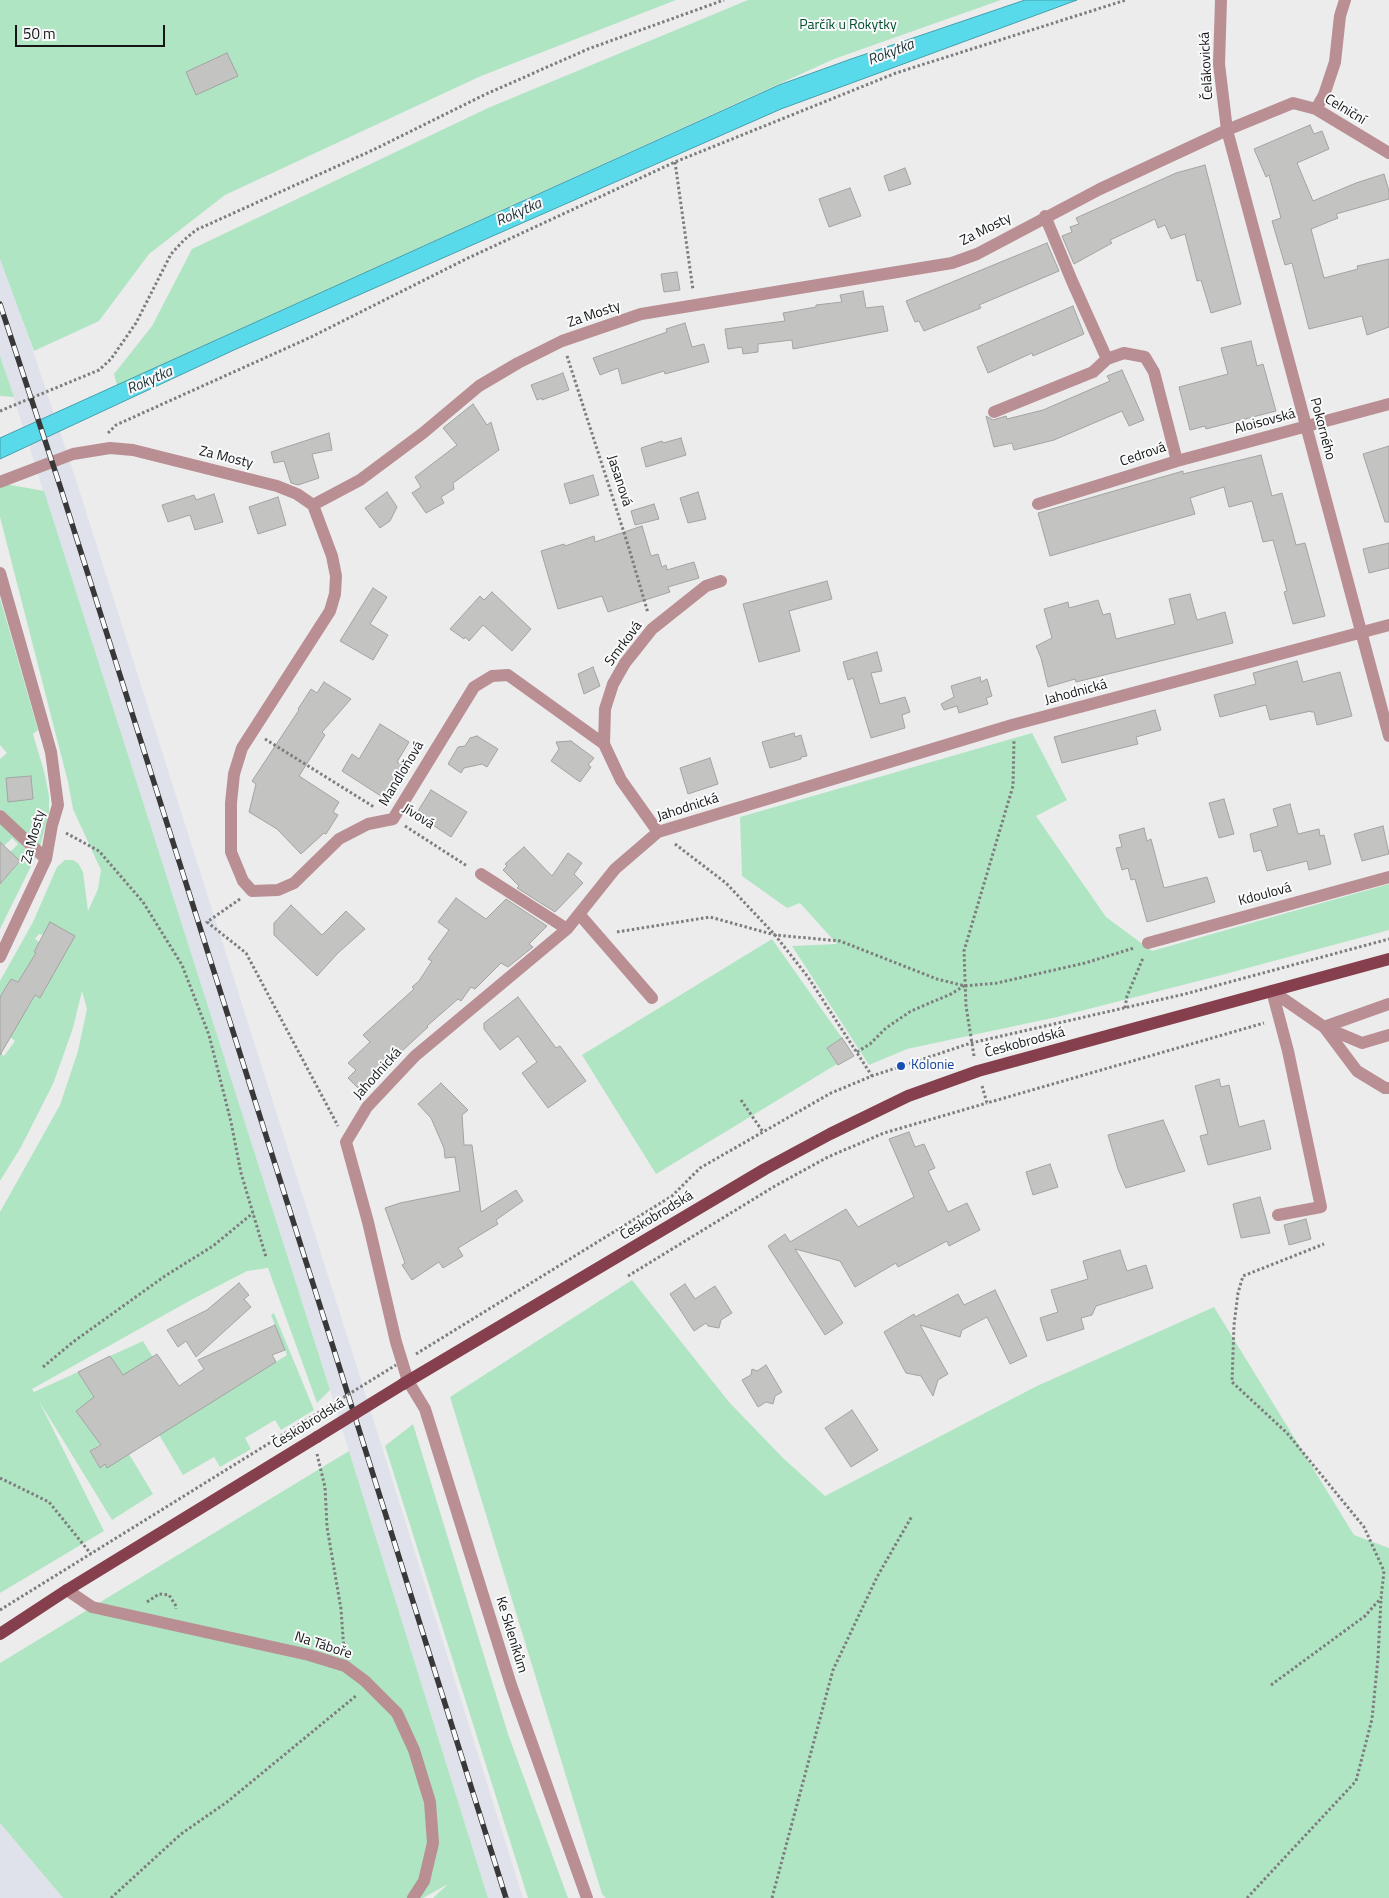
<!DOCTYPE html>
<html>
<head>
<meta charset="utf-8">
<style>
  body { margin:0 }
  #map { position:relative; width:1389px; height:1898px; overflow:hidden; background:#ececed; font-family:"Titillium Web",sans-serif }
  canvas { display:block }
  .scale { position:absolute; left:15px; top:25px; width:150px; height:22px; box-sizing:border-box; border:2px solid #151515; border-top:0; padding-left:6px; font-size:15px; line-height:18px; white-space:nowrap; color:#151515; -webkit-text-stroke:4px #f9fafb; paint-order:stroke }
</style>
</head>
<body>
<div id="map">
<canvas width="1389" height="1898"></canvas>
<div class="scale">50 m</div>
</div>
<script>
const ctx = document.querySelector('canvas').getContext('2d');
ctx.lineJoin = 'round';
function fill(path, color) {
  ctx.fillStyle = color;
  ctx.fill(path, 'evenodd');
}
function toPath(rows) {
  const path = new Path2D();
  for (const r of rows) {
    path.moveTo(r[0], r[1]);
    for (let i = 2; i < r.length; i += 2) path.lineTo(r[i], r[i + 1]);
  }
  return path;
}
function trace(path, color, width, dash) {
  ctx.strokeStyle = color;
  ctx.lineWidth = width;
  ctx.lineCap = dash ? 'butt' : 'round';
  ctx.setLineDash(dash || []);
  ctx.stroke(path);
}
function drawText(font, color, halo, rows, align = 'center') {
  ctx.font = font + ' "Titillium Web",sans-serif';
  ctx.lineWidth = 4;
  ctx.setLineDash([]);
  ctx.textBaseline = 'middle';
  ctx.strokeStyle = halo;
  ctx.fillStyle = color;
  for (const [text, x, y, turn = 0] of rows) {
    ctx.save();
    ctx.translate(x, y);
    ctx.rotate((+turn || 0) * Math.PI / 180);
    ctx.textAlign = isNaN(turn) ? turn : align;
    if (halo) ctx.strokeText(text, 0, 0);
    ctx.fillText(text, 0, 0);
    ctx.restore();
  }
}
const built = toPath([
  [0,259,17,303,76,480,350,1345,523,1898,488,1898,330,1390,0,355],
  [0,1823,63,1898,0,1898]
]);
const green = toPath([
  [0,0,676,0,481,76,225,195,149,254,99,321,34,351,0,259],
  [748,0,1001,0,834,59,117,385,114,374,152,326,192,249,488,108],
  [0,355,2,362,14,397,0,396],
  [0,483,44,491,330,1390,317,1403,268,1268,247,1271,191,1300,32,1389,34,1392,78,1372,100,1407,91,1400,76,1411,83,1420,86,1418,101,1444,90,1451,99,1467,129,1454,153,1494,112,1520,39,1401,104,1531,0,1593,0,1212,60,1105,78,1051,87,1009,82,991,73,1028,53,1084,21,1147,0,1181,0,1052,4,1056,15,1041,0,1029,24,1014,35,996,40,998,47,987,24,973,18,982,11,979,0,997,0,981,33,922,57,867,65,860,73,860,78,863,83,872,88,911,98,889,101,870,73,809,68,782,0,517],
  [50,923,58,965,34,952,39,942,35,939,39,934,43,935],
  [0,598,38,730,33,734,44,771,49,796,49,812,40,847,0,809,0,759,7,753,0,745],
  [31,776,33,799,9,801,6,779],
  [1032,733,1067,800,1036,816,1106,917,1152,951,1389,884,1389,930,1214,977,1057,1017,907,1049,869,1065,792,946,837,944,800,903,787,908,742,876,740,817],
  [0,823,35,858,0,929,0,884,20,862,10,852,18,844,12,838,0,850],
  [772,939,842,1038,827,1048,837,1064,656,1174,582,1055],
  [632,1280,729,1402,783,1458,825,1496,1037,1386,1214,1307,1354,1535,1389,1548,1389,1898,606,1898,602,1894,450,1397],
  [274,1313,314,1410,281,1430,275,1420,245,1438,251,1449,220,1467,214,1457,183,1475,127,1381,110,1356,143,1341,172,1389,211,1402,287,1355,271,1315],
  [413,1424,508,1734,568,1898,528,1898,385,1446],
  [349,1451,488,1898,433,1898,448,1884,423,1898,63,1898,0,1823,0,1663]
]);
const water = toPath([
  [1025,0,1077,0,781,109,234,350,0,459,0,438,779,85,851,59,1025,0]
]);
const building = toPath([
  [227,53,238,76,196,95,186,72,227,53],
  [1310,125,1314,134,1322,131,1329,149,1297,163,1313,201,1356,183,1384,174,1389,191,1389,199,1336,214,1338,218,1311,229,1324,278,1358,269,1357,266,1389,259,1389,327,1367,335,1362,316,1309,329,1292,263,1285,265,1272,221,1281,218,1269,175,1266,177,1254,149,1310,125],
  [1205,165,1241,304,1211,313,1201,280,1197,281,1185,234,1171,239,1165,225,1158,228,1155,219,1110,240,1112,243,1074,264,1062,236,1072,232,1070,227,1079,224,1076,218,1176,173,1205,165],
  [905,168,911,184,889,191,884,176,905,168],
  [850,188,861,216,829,227,819,199,850,188],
  [1047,243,1059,271,979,305,981,308,924,331,919,321,915,322,906,301,1047,243],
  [677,272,680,290,664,292,661,274,677,272],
  [863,291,866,308,883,306,888,331,793,349,792,340,758,344,758,352,743,354,742,347,728,349,725,329,785,321,783,313,816,307,816,305,842,302,840,295,863,291],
  [1073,306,1084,334,1033,356,1032,353,988,373,977,347,1073,306],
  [685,323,692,347,704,344,709,362,665,374,664,371,622,384,618,368,600,375,593,358,667,332,666,329,685,323],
  [1251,341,1257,366,1263,364,1276,411,1206,429,1205,426,1190,430,1179,387,1228,374,1221,348,1251,341],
  [1122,370,1144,420,1129,426,1122,411,1054,440,1014,450,1012,443,994,447,986,416,993,420,1006,416,1007,419,1043,410,1110,381,1107,376,1122,370],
  [563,373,569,390,542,400,542,398,537,400,531,385,563,373],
  [473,404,487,425,491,422,499,450,453,483,454,489,441,497,444,503,426,513,412,493,421,487,415,477,457,445,443,428,473,404],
  [329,433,332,450,312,454,319,478,298,485,291,483,284,461,274,463,271,452,329,433],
  [681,438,686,455,646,467,641,448,662,441,663,443,681,438],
  [1389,446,1389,522,1385,522,1363,454,1389,446],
  [1261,455,1272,496,1282,493,1296,545,1305,543,1325,616,1293,624,1284,592,1287,591,1273,540,1263,542,1252,501,1229,507,1224,487,1190,498,1195,514,1050,556,1038,513,1183,471,1183,474,1261,455],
  [593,475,599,495,570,504,564,484,593,475],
  [387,492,397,507,390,521,380,528,365,508,387,492],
  [698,492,706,519,688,523,680,498,698,492],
  [214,494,223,522,195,530,190,515,168,522,162,505,194,495,196,500,214,494],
  [278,497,286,525,258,534,249,507,278,497],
  [654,504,659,519,635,525,631,511,654,504],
  [642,526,651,556,658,554,662,567,666,565,667,570,694,562,699,578,668,587,670,592,608,612,602,596,558,609,541,551,564,544,565,546,594,536,595,542,642,526],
  [1389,543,1389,568,1369,573,1363,549,1389,543],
  [827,581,832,599,789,611,800,651,759,662,743,604,827,581],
  [373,588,387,597,370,624,388,635,373,660,340,641,373,588],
  [492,592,531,629,512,651,483,625,469,641,465,637,464,639,450,629,480,596,484,600,492,592],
  [1190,594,1197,620,1225,612,1233,643,1076,682,1075,679,1048,687,1041,658,1036,646,1052,638,1044,609,1068,602,1069,608,1098,600,1103,615,1110,613,1116,639,1175,624,1169,599,1190,594],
  [877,652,882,671,871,673,880,704,905,697,910,712,902,715,905,728,871,738,853,678,848,680,843,662,877,652],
  [1297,661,1303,682,1340,672,1352,716,1317,725,1314,712,1311,712,1311,711,1270,720,1266,705,1220,717,1214,695,1256,684,1253,673,1297,661],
  [593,667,600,686,584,694,578,674,593,667],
  [980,677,981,682,987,679,992,696,986,698,988,704,959,713,957,706,944,710,941,704,954,697,951,686,980,677],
  [324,682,351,699,322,732,325,735,299,776,339,802,333,812,338,815,326,834,324,833,301,854,277,829,249,812,256,784,252,781,299,710,298,709,311,689,317,693,324,682],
  [1155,710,1161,730,1136,737,1138,744,1062,763,1054,737,1155,710],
  [380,724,409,742,397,762,404,766,384,798,342,771,352,754,359,759,380,724],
  [794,733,795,737,801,735,807,756,801,757,801,759,770,768,762,742,794,733],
  [477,736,498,749,487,767,482,764,464,768,461,773,448,764,458,747,465,746,470,738,477,736],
  [571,741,594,758,588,765,591,767,580,782,551,761,559,749,556,742,571,741],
  [710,758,718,784,688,794,680,768,710,758],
  [31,776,33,799,8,802,6,778,31,776],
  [431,790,467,812,451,837,416,814,431,790],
  [1224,799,1234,834,1219,838,1209,803,1224,799],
  [1290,804,1298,834,1319,829,1320,836,1324,835,1331,864,1309,870,1307,861,1267,871,1261,850,1254,852,1250,834,1278,826,1273,809,1290,804],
  [1383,826,1389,854,1362,861,1354,834,1383,826],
  [1144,828,1147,841,1151,839,1164,888,1207,877,1215,902,1147,922,1135,879,1131,880,1128,868,1122,870,1116,848,1122,847,1119,835,1144,828],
  [0,842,20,861,0,884,0,842],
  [524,847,552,876,568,853,582,863,574,874,583,883,555,912,517,888,519,886,503,870,507,866,505,864,524,847],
  [456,898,486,919,506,899,547,926,529,944,533,947,508,967,501,963,475,989,471,987,461,1001,458,999,427,1026,428,1027,360,1090,348,1078,356,1070,348,1063,370,1042,363,1035,414,989,412,987,419,981,432,961,428,959,449,930,438,922,456,898],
  [291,905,322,935,346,911,365,929,338,953,317,976,274,935,274,923,291,905],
  [50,922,75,936,40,998,35,995,0,1055,0,997,11,979,18,982,36,953,34,952,50,922],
  [518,997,556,1048,560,1046,586,1081,548,1108,522,1073,537,1062,518,1036,500,1050,484,1029,484,1023,518,997],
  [842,1038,854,1056,838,1065,827,1048,842,1038],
  [1219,1079,1221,1087,1229,1085,1239,1127,1264,1120,1271,1149,1208,1165,1200,1136,1208,1134,1195,1086,1219,1079],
  [441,1083,468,1110,462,1115,464,1145,472,1145,481,1212,516,1190,523,1201,496,1220,498,1224,458,1248,463,1256,443,1268,439,1262,412,1280,402,1265,405,1263,385,1208,400,1203,460,1191,455,1157,445,1158,444,1148,431,1118,418,1104,441,1083],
  [1163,1120,1185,1171,1126,1188,1118,1169,1108,1135,1163,1120],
  [909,1132,915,1147,924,1144,935,1168,928,1171,948,1212,967,1203,980,1230,949,1246,947,1241,898,1267,896,1263,855,1287,840,1261,795,1249,843,1323,825,1335,768,1246,785,1234,790,1242,846,1209,858,1227,914,1197,889,1139,909,1132],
  [1050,1164,1058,1187,1033,1195,1026,1172,1050,1164],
  [1260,1197,1270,1233,1241,1238,1233,1204,1260,1197],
  [1306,1219,1311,1239,1289,1245,1284,1225,1306,1219],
  [1120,1250,1127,1271,1146,1265,1153,1288,1096,1306,1092,1315,1081,1318,1084,1329,1047,1341,1040,1318,1058,1312,1051,1290,1088,1279,1083,1261,1120,1250],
  [239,1283,249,1295,244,1299,251,1307,196,1357,186,1341,178,1347,167,1330,207,1310,239,1283],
  [685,1284,695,1299,715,1286,732,1313,721,1320,719,1328,708,1326,706,1323,694,1331,670,1294,685,1284],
  [995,1290,1027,1356,1010,1364,987,1317,962,1330,960,1337,920,1325,948,1374,938,1380,933,1396,921,1376,906,1373,884,1332,914,1314,915,1317,958,1294,964,1305,995,1290],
  [275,1325,285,1350,272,1355,276,1362,107,1468,105,1464,100,1468,90,1451,101,1445,76,1411,94,1397,78,1372,110,1356,123,1375,157,1354,179,1386,204,1369,198,1360,275,1325],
  [766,1365,782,1392,775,1396,773,1404,766,1402,758,1407,742,1380,751,1375,752,1369,757,1371,766,1365],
  [852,1410,878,1450,851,1467,825,1428,852,1410]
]);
const path = toPath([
  [675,162,693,290],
  [567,356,628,545,648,613],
  [0,411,99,370,111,359,136,323,171,254,184,240,196,230,373,150,484,95,588,49,724,0],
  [108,433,116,425,309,338,466,259,675,162,896,73,1126,0],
  [265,739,374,807],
  [405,826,467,866],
  [66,833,99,851,143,902,182,965,209,1035,231,1122,241,1173,266,1257],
  [675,844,726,883,775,935,808,977,872,1076],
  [240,899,207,922,246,953,338,1126],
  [617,932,710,917,775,935,840,941,937,979,965,986,997,983,1085,963,1134,948],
  [1125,1008,1127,996,1143,958],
  [857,1052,870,1044,886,1028,911,1011,951,994,964,986],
  [974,1056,966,1006,964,951,1013,786,1014,740],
  [982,1086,987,1103,1264,1023],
  [741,1100,763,1132],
  [628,1276,775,1186,828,1157,884,1133,987,1103],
  [416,1354,672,1196,700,1168,831,1093,872,1076,971,1043,1185,994,1389,939],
  [43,1367,73,1342,165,1276,213,1246,253,1213],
  [317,1454,325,1487,327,1527,341,1609,344,1651],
  [0,1478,49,1502,91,1554],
  [147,1602,159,1594,169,1595,176,1606,176,1609],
  [0,1610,305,1421],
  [1271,1685,1365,1616,1381,1598,1384,1571,1364,1527,1287,1433,1232,1382,1234,1325,1238,1293,1243,1276,1324,1244],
  [111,1898,181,1834,227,1802,357,1695],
  [772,1898,833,1670,877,1577,912,1516],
  [1247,1898,1356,1781,1372,1719,1378,1658,1381,1599]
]);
const minor = toPath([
  [1221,0,1219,64,1227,130,1389,736],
  [1316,109,1324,95,1335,62,1340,16,1345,0],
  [1045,216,1072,281,1107,359,1124,353,1145,357,1154,372,1177,461],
  [994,412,1093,372,1107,359],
  [0,482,73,454,110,448,133,450,277,486,297,494,313,505],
  [1038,504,1177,461,1389,404],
  [313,505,360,480,423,433,479,386,518,363,562,341,641,314,952,263,977,254,1100,189,1227,130,1293,103,1316,109,1389,153],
  [313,505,332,556,336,576,335,594,330,611,242,748,234,774,231,803,231,852,243,881,252,891,278,890,294,883,339,839,368,824,393,819,474,687,492,676,508,675,604,744],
  [0,573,51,752,58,805,52,825,46,859,0,957],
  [0,816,46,859],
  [658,832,621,780,604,744,605,709,613,684,625,663,652,629,706,586,721,581],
  [481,874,567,929],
  [579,914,652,998],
  [1148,943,1389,877],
  [1272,991,1288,1051,1321,1207,1278,1215],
  [1272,991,1324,1027,1362,1043,1389,1035],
  [1389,1004,1324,1027,1357,1071,1385,1088,1389,1088],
  [67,1590,92,1607,309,1655,345,1666,365,1681,397,1713,414,1750,430,1802,433,1843,424,1881,413,1898],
  [587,1898,511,1685,425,1409,408,1381,396,1342,368,1222,346,1142,367,1107,415,1056,567,929,615,869,658,832,1012,725,1389,625]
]);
const major = toPath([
  [403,1384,765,1169,830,1134,908,1096,978,1071,1389,959],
  [0,1634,67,1590,317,1437]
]);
const rail = toPath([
  [0,304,60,486,334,1350,506,1898]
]);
const pathBridge = toPath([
  [305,1421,396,1365]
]);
const majorBridge = toPath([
  [317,1437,403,1384]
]);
const markers = [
  [901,1066,5,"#1a4fb4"]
];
const parkNames = [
  ["Parčík u Rokytky",848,26]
];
const streetNames = [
  ["Čelákovická",1207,66,-93],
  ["Celniční",1345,110,31],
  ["Za Mosty",986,230,-27],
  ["Za Mosty",594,315,-19],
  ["Aloisovská",1265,422,-15],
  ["Pokorného",1322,429,75],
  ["Cedrová",1143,455,-19],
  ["Za Mosty",226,458,14],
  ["Jasanová",619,481,72],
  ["Smrková",624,644,-53],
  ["Jahodnická",1076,693,-15],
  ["Mandloňová",402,774,-59],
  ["Jahodnická",688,808,-18],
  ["Jívová",418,817,32],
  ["Za Mosty",34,837,-75],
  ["Kdoulová",1265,895,-15],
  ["Českobrodská",1025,1043,-15],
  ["Jahodnická",378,1074,-48],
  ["Českobrodská",657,1216,-31],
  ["Českobrodská",309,1424,-32],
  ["Ke Skleníkům",511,1635,73],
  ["Na Táboře",323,1646,18]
];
const transitNames = [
  ["Kolonie",911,1066]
];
const waterNames = [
  ["Rokytka",891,53,-21],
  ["Rokytka",519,213,-24],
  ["Rokytka",150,381,-24]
];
fill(built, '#dfe2ea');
fill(green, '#b0e5c4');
fill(water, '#59daeb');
trace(water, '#459fab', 1);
fill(building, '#c3c3c2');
trace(building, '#a3a3a2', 1);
trace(path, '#7d7d7d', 3, [2.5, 2.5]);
trace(minor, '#b98f94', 12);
trace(major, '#863f4c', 12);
trace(rail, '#383838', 5.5);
trace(rail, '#f9fafb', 4, [11]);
trace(pathBridge, '#7d7d7d', 3, [2.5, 2.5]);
trace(majorBridge, '#863f4c', 12);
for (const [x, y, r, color] of markers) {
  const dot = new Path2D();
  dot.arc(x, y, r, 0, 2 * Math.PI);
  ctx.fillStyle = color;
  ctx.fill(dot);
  trace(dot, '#f9fafb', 2);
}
drawText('14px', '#014d2d', '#f9fafb', parkNames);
drawText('14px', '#151515', '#f9fafb', streetNames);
drawText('14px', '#164399', '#f9fafb', transitNames, 'left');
drawText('italic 15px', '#22383c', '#f9fafb', waterNames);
</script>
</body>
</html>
